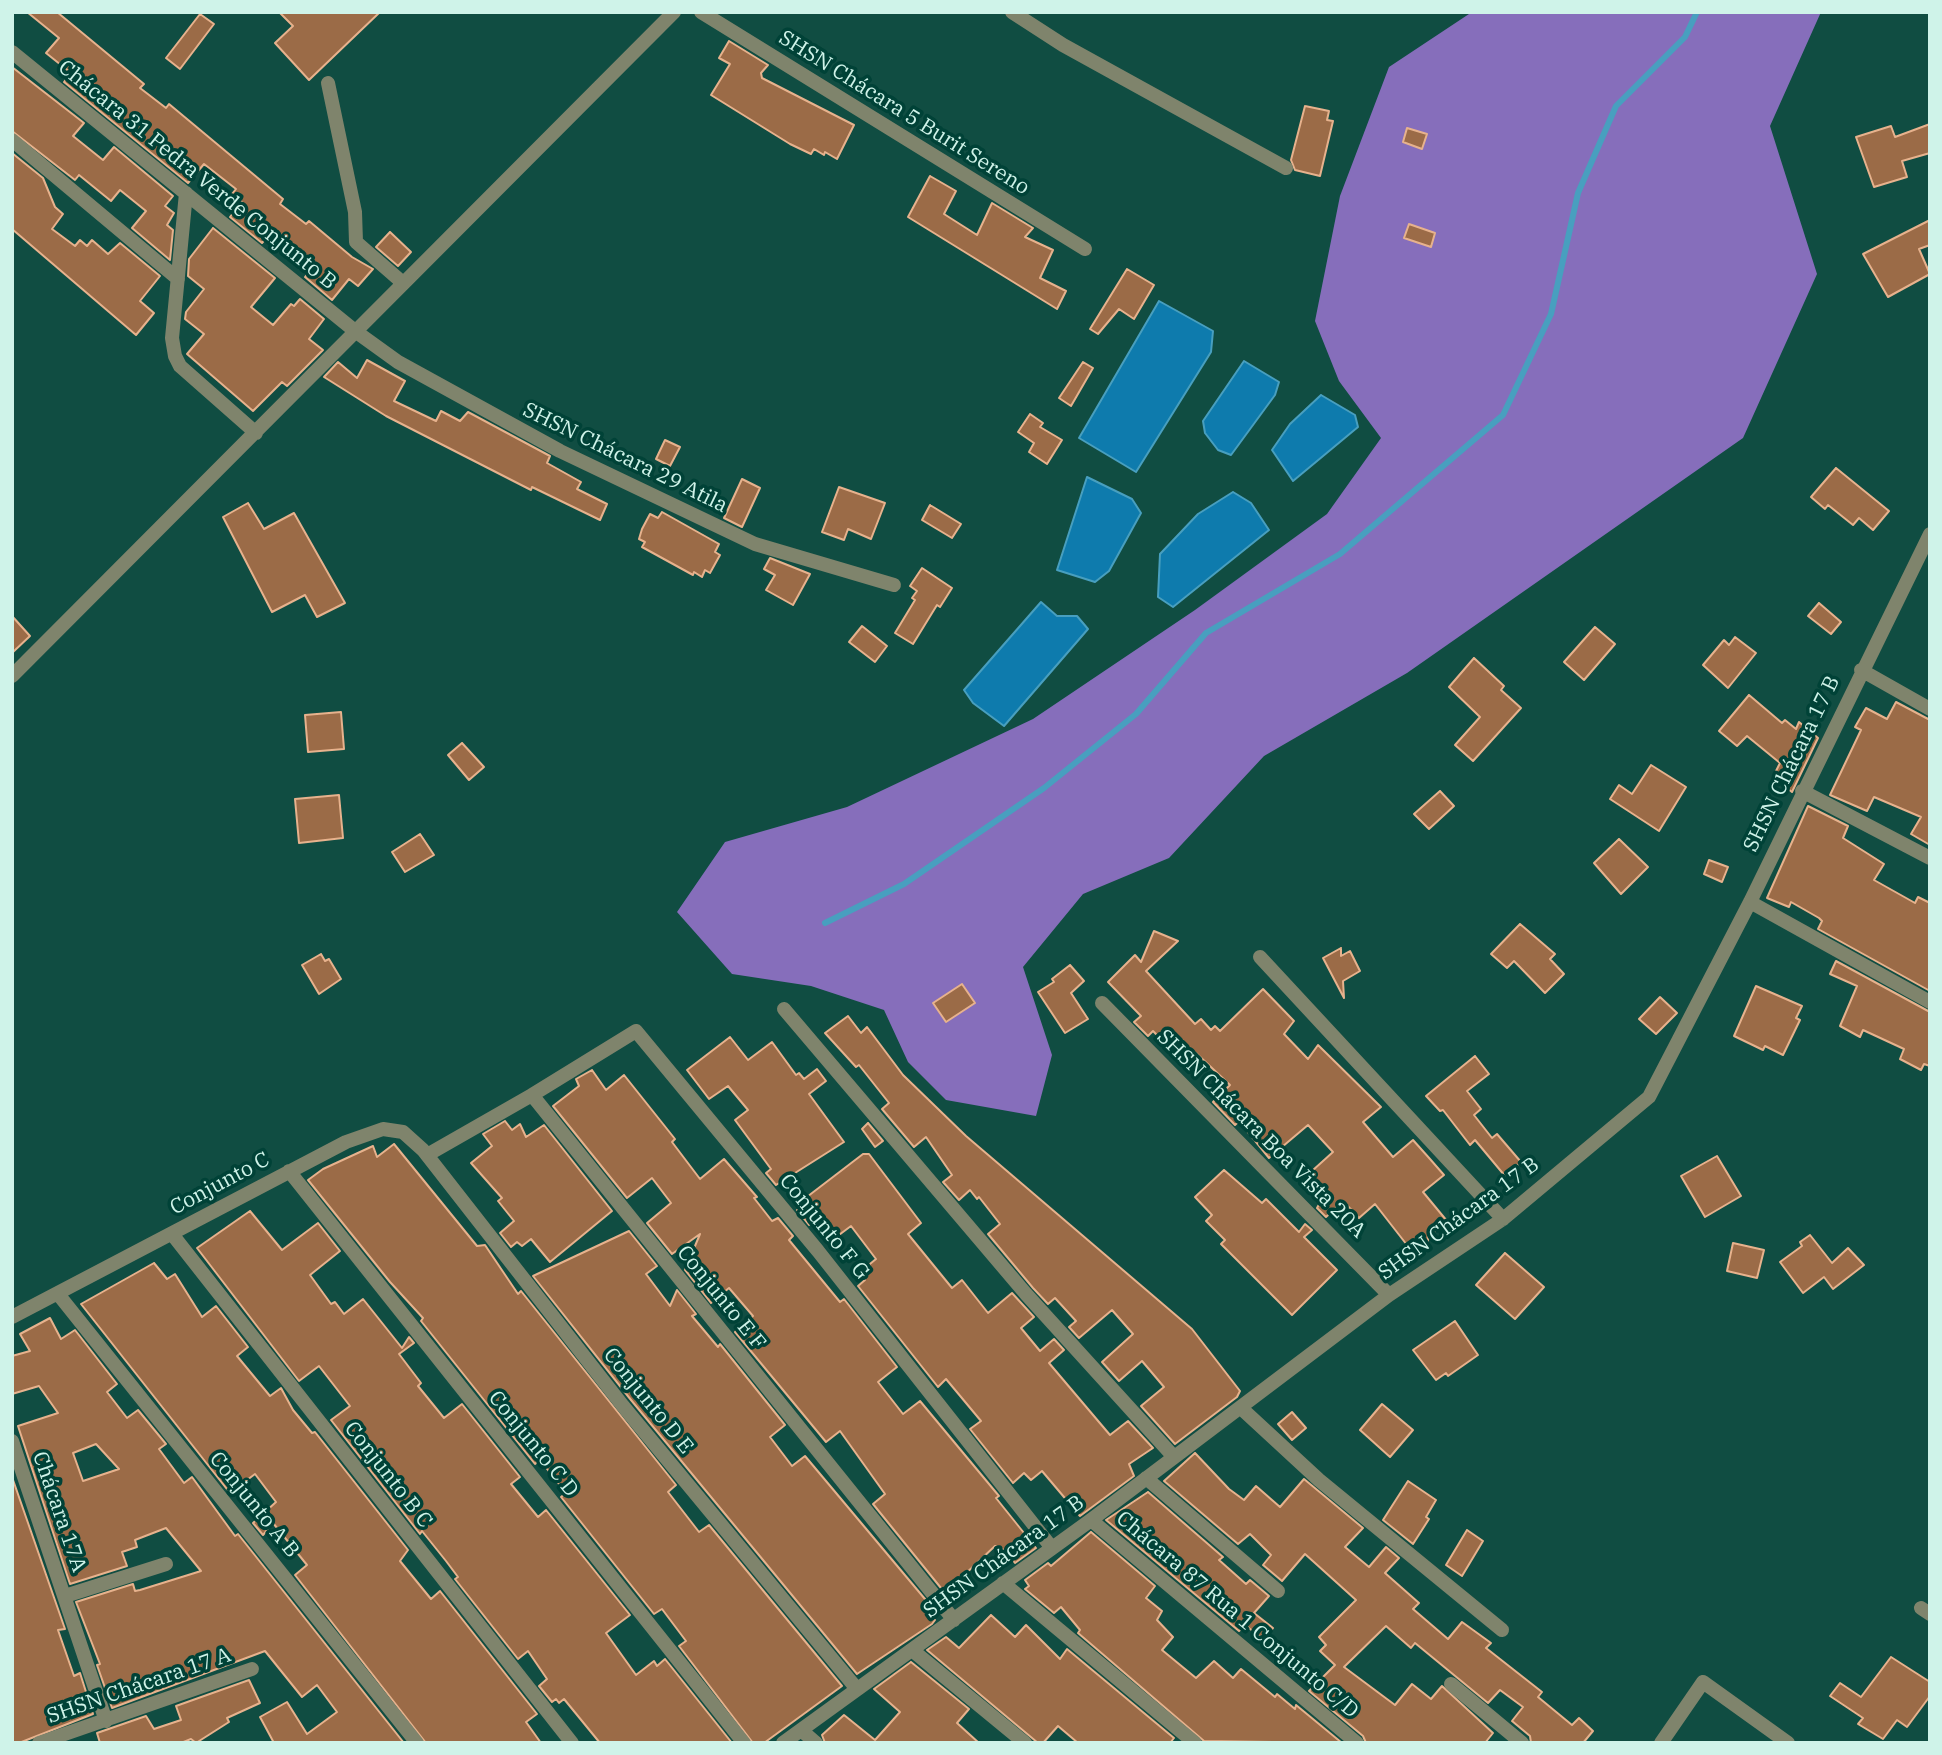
<!DOCTYPE html>
<html>
<head>
<meta charset="utf-8">
<style>
  body { margin:0 }
  #map { position:relative; width:1942px; height:1755px; overflow:hidden; background:#104d42; font-family:"IBM Plex Serif",serif }
  canvas { display:block }
  .frame { position:absolute; inset:0; border:14px solid #cff3e9; pointer-events:none }
</style>
</head>
<body>
<div id="map">
<canvas width="1942" height="1755"></canvas>
<div class="frame"></div>
</div>
<script>
const ctx = document.querySelector('canvas').getContext('2d');
ctx.lineJoin = 'round';
function fill(path, color) {
  ctx.fillStyle = color;
  ctx.fill(path, 'evenodd');
}
function toPath(rows) {
  const path = new Path2D();
  for (const r of rows) {
    path.moveTo(r[0], r[1]);
    for (let i = 2; i < r.length; i += 2) path.lineTo(r[i], r[i + 1]);
  }
  return path;
}
function trace(path, color, width, dash) {
  ctx.strokeStyle = color;
  ctx.lineWidth = width;
  ctx.lineCap = dash ? 'butt' : 'round';
  ctx.setLineDash(dash || []);
  ctx.stroke(path);
}
function drawText(font, color, halo, rows, align = 'center') {
  ctx.font = font + ' "IBM Plex Serif",serif';
  ctx.lineWidth = 7;
  ctx.setLineDash([]);
  ctx.textBaseline = 'middle';
  ctx.strokeStyle = halo;
  ctx.fillStyle = color;
  for (const [text, x, y, turn = 0] of rows) {
    ctx.save();
    ctx.translate(x, y);
    ctx.rotate((+turn || 0) * Math.PI / 180);
    ctx.textAlign = isNaN(turn) ? turn : align;
    if (halo) ctx.strokeText(text, 0, 0);
    ctx.fillText(text, 0, 0);
    ctx.restore();
  }
}
const forest = toPath([
  [1472,12,1821,12,1770,126,1817,274,1743,438,1407,673,1264,756,1169,858,1083,894,1023,967,1052,1055,1036,1116,946,1100,908,1062,884,1010,811,986,732,974,677,912,725,842,847,807,1033,719,1195,610,1327,514,1381,438,1339,381,1315,321,1340,196,1389,67]
]);
const water = toPath([
  [1159,301,1213,331,1211,352,1136,472,1079,438,1159,301],
  [1244,361,1279,382,1275,395,1231,455,1218,450,1205,433,1203,421,1244,361],
  [1321,395,1355,415,1358,427,1293,481,1272,450,1290,424,1321,395],
  [1087,477,1132,499,1141,513,1109,571,1095,582,1057,570,1087,477],
  [1233,492,1251,503,1269,530,1173,607,1158,597,1160,554,1198,514,1233,492],
  [1041,602,1057,616,1077,616,1088,629,1004,726,973,703,964,690,1041,602]
]);
const stream = toPath([
  [825,923,904,884,1044,788,1136,714,1206,633,1340,554,1503,415,1551,314,1578,193,1616,106,1685,37,1697,12]
]);
const building = toPath([
  [27,12,57,12,144,84,140,88,166,108,169,104,283,199,280,204,306,224,309,221,352,257,373,269,358,286,349,279,332,300,305,277,316,263,301,251,274,229,262,243,230,217,242,202,232,194,236,189,204,164,188,183,64,82,71,73,46,53,59,38,27,12],
  [279,12,380,12,309,80,275,43,293,26,279,12],
  [200,14,214,24,180,69,166,58,200,14],
  [729,41,768,65,761,73,762,78,854,125,837,159,825,152,824,155,814,149,811,154,790,144,711,95,730,64,719,58,729,41],
  [12,67,84,123,73,136,103,160,114,147,173,196,165,206,174,213,167,225,173,230,170,260,132,228,146,211,120,190,111,201,79,175,75,180,12,131,12,67],
  [1305,106,1329,111,1327,120,1333,121,1320,176,1295,170,1291,160,1305,106],
  [1930,124,1930,153,1902,161,1907,177,1874,187,1856,137,1891,126,1895,137,1930,124],
  [1407,128,1427,134,1422,149,1403,142,1407,128],
  [12,153,43,178,55,207,63,214,52,229,75,246,80,240,87,246,92,240,108,254,120,243,160,276,140,301,154,313,136,335,12,229,12,153],
  [930,176,956,191,944,214,977,235,992,203,1033,228,1025,237,1053,250,1040,278,1066,291,1057,309,908,217,930,176],
  [1930,220,1930,245,1919,249,1930,274,1888,297,1863,254,1930,220],
  [1409,224,1435,233,1431,247,1404,238,1409,224],
  [213,228,275,278,251,307,273,325,291,304,294,306,300,299,324,319,309,339,323,350,287,386,282,382,253,411,187,354,204,334,185,319,186,312,204,289,188,276,189,259,213,228],
  [390,232,411,252,398,266,376,247,390,232],
  [1127,269,1154,285,1134,319,1119,309,1098,334,1090,329,1127,269],
  [367,360,405,381,394,401,436,421,441,411,460,421,468,412,550,456,547,463,581,482,577,489,607,504,600,520,532,487,531,490,386,416,324,377,338,362,357,378,367,360],
  [1083,362,1093,368,1071,406,1059,398,1083,362],
  [1030,414,1043,423,1040,427,1062,440,1047,464,1029,452,1034,443,1018,432,1030,414],
  [665,440,680,447,670,466,656,459,665,440],
  [1836,468,1889,511,1873,530,1859,518,1853,525,1828,505,1825,509,1811,497,1836,468],
  [742,479,760,488,742,527,724,518,742,479],
  [839,487,885,503,871,539,848,529,844,540,822,532,839,487],
  [248,503,264,529,294,513,345,603,317,617,305,595,272,612,223,517,248,503],
  [930,505,961,524,952,538,922,520,930,505],
  [662,512,719,544,715,552,720,555,710,573,705,570,702,577,694,572,693,575,642,547,645,542,639,539,642,529,650,514,658,518,662,512],
  [770,558,810,574,793,605,766,590,775,575,764,569,770,558],
  [922,568,952,588,940,607,937,605,913,644,895,633,915,600,912,598,917,591,910,586,922,568],
  [1819,603,1841,622,1831,634,1808,616,1819,603],
  [12,616,30,636,12,653,12,616],
  [862,626,887,646,875,662,849,642,862,626],
  [1595,627,1615,644,1584,680,1564,662,1595,627],
  [1735,637,1756,653,1728,688,1703,665,1724,640,1729,645,1735,637],
  [1474,658,1504,686,1501,690,1521,708,1473,761,1455,745,1480,717,1449,687,1474,658],
  [1749,695,1782,723,1785,720,1796,729,1799,722,1818,738,1792,792,1773,777,1780,763,1747,736,1737,746,1719,731,1749,695],
  [1896,702,1930,720,1930,845,1911,834,1921,817,1874,797,1867,811,1830,795,1861,730,1855,727,1866,708,1887,719,1896,702],
  [341,712,344,749,308,752,305,715,341,712],
  [462,743,484,767,469,780,448,755,462,743],
  [1651,765,1686,787,1659,831,1610,799,1619,785,1632,794,1651,765],
  [1440,791,1454,806,1429,829,1414,814,1440,791],
  [339,795,343,838,299,843,295,799,339,795],
  [1808,806,1848,826,1843,838,1884,864,1874,880,1915,903,1918,897,1930,903,1930,991,1818,929,1822,921,1819,918,1791,902,1789,907,1767,898,1808,806],
  [420,834,434,855,405,872,392,852,420,834],
  [1619,839,1648,867,1621,894,1594,863,1619,839],
  [1709,860,1728,867,1722,882,1704,874,1709,860],
  [1520,924,1555,954,1550,959,1564,974,1545,993,1514,961,1507,968,1491,954,1520,924],
  [1154,931,1178,941,1146,971,1195,1024,1201,1019,1211,1030,1215,1026,1220,1031,1263,989,1294,1021,1284,1034,1308,1059,1318,1045,1381,1107,1363,1122,1393,1157,1413,1140,1430,1159,1444,1175,1423,1192,1447,1221,1428,1237,1428,1243,1414,1254,1375,1204,1359,1218,1343,1201,1326,1217,1317,1208,1321,1201,1302,1180,1333,1152,1308,1125,1269,1158,1239,1121,1235,1125,1213,1102,1230,1085,1196,1053,1185,1064,1153,1031,1148,1036,1134,1022,1141,1016,1108,982,1135,955,1141,962,1154,931],
  [1341,948,1341,956,1350,951,1360,971,1343,981,1344,998,1323,958,1341,948],
  [321,954,325,961,329,959,341,979,319,994,302,965,321,954],
  [1836,961,1930,1012,1930,1066,1924,1064,1921,1070,1900,1059,1904,1049,1863,1030,1860,1037,1840,1026,1857,986,1830,974,1836,961],
  [1070,965,1084,981,1071,993,1088,1019,1065,1033,1038,992,1054,982,1052,979,1070,965],
  [962,984,975,1003,946,1022,933,1003,962,984],
  [1756,986,1802,1006,1796,1018,1800,1020,1783,1055,1765,1046,1763,1050,1734,1036,1756,986],
  [1660,997,1677,1013,1656,1034,1639,1019,1660,997],
  [848,1016,861,1033,867,1027,903,1075,966,1136,1192,1329,1240,1391,1237,1397,1175,1444,1141,1406,1164,1387,1142,1361,1119,1381,1102,1362,1133,1334,1112,1310,1079,1338,1069,1327,1076,1321,1055,1298,1048,1304,1033,1288,988,1234,1000,1224,979,1197,977,1199,970,1190,959,1200,943,1182,952,1175,926,1137,914,1147,882,1109,889,1103,859,1065,856,1067,825,1033,848,1016],
  [730,1037,748,1060,772,1042,796,1075,799,1073,804,1079,817,1069,826,1081,809,1094,844,1142,776,1185,766,1173,771,1169,735,1120,748,1110,728,1086,709,1099,687,1070,730,1037],
  [1475,1056,1489,1074,1467,1091,1481,1109,1474,1115,1492,1138,1497,1134,1521,1162,1505,1176,1475,1140,1470,1145,1443,1110,1440,1111,1426,1096,1475,1056],
  [592,1070,606,1090,624,1075,675,1139,672,1142,700,1179,724,1159,757,1197,754,1198,772,1221,778,1218,793,1236,789,1240,840,1302,844,1299,897,1367,878,1382,903,1414,920,1401,999,1496,996,1498,1036,1548,1015,1563,1006,1551,995,1546,945,1593,873,1504,885,1494,840,1431,826,1442,735,1332,753,1316,729,1288,711,1303,685,1270,700,1234,672,1254,647,1223,671,1203,652,1178,627,1198,553,1106,579,1086,576,1079,592,1070],
  [505,1121,512,1130,520,1124,526,1137,544,1125,612,1211,550,1262,531,1239,522,1246,517,1242,511,1247,500,1233,514,1221,498,1201,502,1198,471,1163,492,1146,483,1134,505,1121],
  [868,1123,883,1141,875,1147,862,1129,868,1123],
  [394,1144,477,1246,485,1245,518,1294,521,1291,676,1485,668,1492,699,1532,709,1525,842,1686,764,1743,753,1743,679,1646,686,1641,662,1609,654,1614,561,1497,566,1493,540,1460,535,1464,421,1321,423,1318,390,1282,308,1180,323,1169,373,1146,377,1157,394,1144],
  [863,1154,869,1154,921,1223,908,1234,952,1288,962,1280,988,1313,1012,1293,1034,1317,1021,1328,1040,1351,1054,1339,1064,1350,1049,1363,1110,1435,1128,1421,1153,1448,1129,1464,1134,1476,1080,1516,1042,1471,1031,1480,1024,1473,1013,1483,970,1429,981,1421,946,1379,938,1387,858,1286,865,1280,859,1273,876,1259,851,1226,835,1238,819,1219,809,1225,797,1210,802,1207,799,1203,863,1154],
  [1717,1156,1741,1196,1705,1217,1681,1176,1717,1156],
  [1224,1170,1262,1203,1266,1199,1299,1232,1305,1224,1312,1230,1304,1237,1337,1270,1292,1315,1221,1244,1225,1240,1206,1221,1212,1215,1195,1197,1224,1170],
  [250,1211,282,1250,318,1223,340,1251,310,1275,331,1304,335,1302,344,1314,363,1299,402,1348,409,1337,414,1343,399,1354,421,1383,418,1386,444,1418,462,1404,520,1477,511,1484,538,1517,546,1510,630,1615,606,1633,636,1675,654,1661,657,1666,665,1659,732,1743,600,1743,564,1699,559,1703,556,1699,552,1702,539,1686,547,1679,528,1651,518,1659,455,1579,458,1577,446,1561,422,1531,420,1534,331,1420,350,1406,319,1366,299,1381,197,1248,250,1211],
  [629,1231,657,1266,646,1274,670,1306,677,1290,696,1314,692,1316,718,1347,720,1344,785,1425,770,1437,792,1466,805,1456,930,1605,924,1610,935,1620,932,1624,857,1674,631,1400,533,1276,629,1231],
  [1810,1235,1832,1263,1848,1248,1864,1265,1833,1289,1824,1277,1803,1293,1780,1262,1802,1246,1800,1242,1810,1235],
  [1733,1243,1764,1250,1757,1278,1727,1271,1733,1243],
  [1505,1253,1544,1287,1515,1319,1476,1285,1505,1253],
  [154,1263,167,1279,175,1274,202,1317,216,1306,248,1347,237,1356,270,1396,281,1388,293,1410,312,1433,315,1432,408,1550,400,1561,431,1599,440,1591,537,1714,526,1722,541,1743,426,1743,295,1575,307,1565,273,1523,263,1535,253,1523,276,1502,255,1474,230,1493,81,1304,154,1263],
  [50,1318,61,1339,75,1330,117,1384,107,1392,127,1418,138,1410,166,1444,159,1449,184,1483,192,1477,235,1536,238,1534,404,1743,274,1743,260,1717,287,1702,307,1734,337,1712,317,1685,302,1697,265,1651,112,1708,97,1665,100,1664,76,1602,133,1584,135,1591,140,1590,201,1571,166,1528,135,1540,137,1547,122,1552,127,1566,70,1584,18,1426,58,1413,39,1386,12,1394,12,1356,30,1351,20,1334,50,1318],
  [96,1444,119,1469,83,1481,73,1453,96,1444],
  [1455,1321,1478,1355,1448,1376,1446,1373,1436,1380,1413,1350,1455,1321],
  [1382,1404,1413,1430,1390,1457,1360,1430,1382,1404],
  [1292,1412,1306,1428,1292,1440,1278,1424,1292,1412],
  [1195,1453,1229,1489,1244,1500,1256,1486,1280,1507,1304,1479,1363,1528,1345,1547,1369,1567,1386,1547,1399,1558,1385,1573,1419,1603,1413,1609,1448,1639,1462,1622,1491,1643,1486,1648,1542,1692,1538,1697,1572,1725,1579,1718,1593,1731,1583,1743,1531,1743,1530,1736,1512,1721,1523,1707,1500,1690,1488,1703,1415,1643,1411,1648,1386,1626,1344,1667,1395,1705,1412,1684,1431,1699,1442,1686,1493,1733,1485,1743,1366,1743,1363,1736,1309,1691,1335,1665,1320,1651,1326,1645,1319,1637,1356,1600,1305,1554,1282,1581,1263,1565,1271,1555,1250,1534,1238,1544,1164,1481,1195,1453],
  [12,1477,65,1629,58,1630,74,1676,80,1673,93,1714,19,1743,12,1743,12,1477],
  [1408,1481,1436,1500,1426,1517,1429,1519,1413,1544,1383,1520,1408,1481],
  [1148,1492,1223,1557,1219,1560,1246,1584,1250,1580,1269,1596,1254,1613,1273,1628,1263,1639,1245,1625,1239,1631,1106,1520,1148,1492],
  [1467,1530,1483,1541,1462,1576,1446,1565,1467,1530],
  [1091,1532,1155,1586,1146,1598,1162,1611,1157,1620,1173,1637,1162,1650,1196,1678,1214,1661,1233,1678,1241,1669,1275,1697,1277,1694,1295,1709,1296,1705,1342,1743,1204,1741,1078,1633,1080,1630,1061,1607,1054,1613,1025,1589,1029,1586,1025,1580,1048,1563,1051,1566,1091,1532],
  [991,1615,1015,1637,1026,1625,1060,1659,1067,1649,1174,1738,1170,1743,1078,1743,1058,1726,1043,1743,1038,1743,927,1650,946,1637,959,1648,991,1615],
  [1891,1657,1930,1682,1930,1696,1907,1727,1897,1720,1883,1739,1858,1724,1863,1718,1830,1696,1840,1683,1861,1697,1891,1657],
  [911,1662,969,1709,957,1723,979,1743,825,1743,822,1735,844,1715,875,1740,900,1712,874,1689,911,1662],
  [249,1680,260,1703,227,1718,229,1722,196,1743,191,1739,181,1743,100,1743,97,1733,146,1716,154,1729,181,1720,176,1706,249,1680]
]);
const street = toPath([
  [701,12,1085,249],
  [1012,12,1063,45,1286,168],
  [12,52,355,331,398,362,560,451,755,544,894,585],
  [328,83,355,212,356,242,403,283],
  [12,140,178,279],
  [186,193,172,338,175,356,180,366,256,433],
  [1861,670,1930,709],
  [12,676,674,12],
  [1802,791,1930,858],
  [1750,902,1930,1002],
  [1260,957,1503,1219],
  [1102,1003,1389,1295],
  [784,1009,1026,1294,1174,1457],
  [532,1095,636,1031,818,1251,1052,1548],
  [427,1155,532,1095,954,1620],
  [289,1171,744,1743],
  [172,1234,572,1743],
  [58,1294,417,1743],
  [12,1317,346,1142,383,1129,403,1132,423,1150,623,1406,857,1689],
  [1241,1408,1319,1480,1502,1630],
  [12,1441,106,1721],
  [1146,1478,1278,1591],
  [1091,1520,1357,1743],
  [1003,1583,1195,1743],
  [65,1596,166,1564],
  [1921,1608,1930,1614],
  [912,1650,1025,1743],
  [1451,1684,1522,1743],
  [801,1730,816,1743],
  [39,1743,252,1669],
  [783,1743,1091,1520,1389,1295,1503,1219,1649,1097,1750,902,1930,534],
  [1661,1743,1703,1682,1788,1743]
]);
const streetNames = [
  ["SHSN Chácara 5 Burit Sereno",904,113,32],
  ["Chácara 31 Pedra Verde Conjunto B",197,175,39],
  ["SHSN Chácara 29 Atila",625,458,26],
  ["SHSN Chácara 17 B",1792,764,-64],
  ["SHSN Chácara Boa Vista 20A",1261,1134,45],
  ["Conjunto C",220,1184,-28],
  ["SHSN Chácara 17 B",1459,1219,-36],
  ["Conjunto F G",824,1227,51],
  ["Conjunto E F",721,1298,51],
  ["Conjunto D E",648,1401,51],
  ["Conjunto C D",533,1444,51],
  ["Conjunto B C",388,1475,52],
  ["Conjunto A B",254,1505,51],
  ["Chácara 17A",59,1512,71],
  ["SHSN Chácara 17 B",1004,1557,-36],
  ["Chácara 87 Rua 1 Conjunto C/D",1237,1615,40],
  ["SHSN Chácara 17 A",139,1686,-19]
];
fill(forest, '#866ebb');
fill(water, '#0e7bad');
trace(water, '#489fbf', 2);
trace(stream, '#489fbf', 6);
fill(building, '#9b6b47');
trace(building, '#e7b28d', 2);
trace(street, '#7f846c', 14);
drawText('21px', '#cff3e9', '#004237', streetNames);
</script>
</body>
</html>
